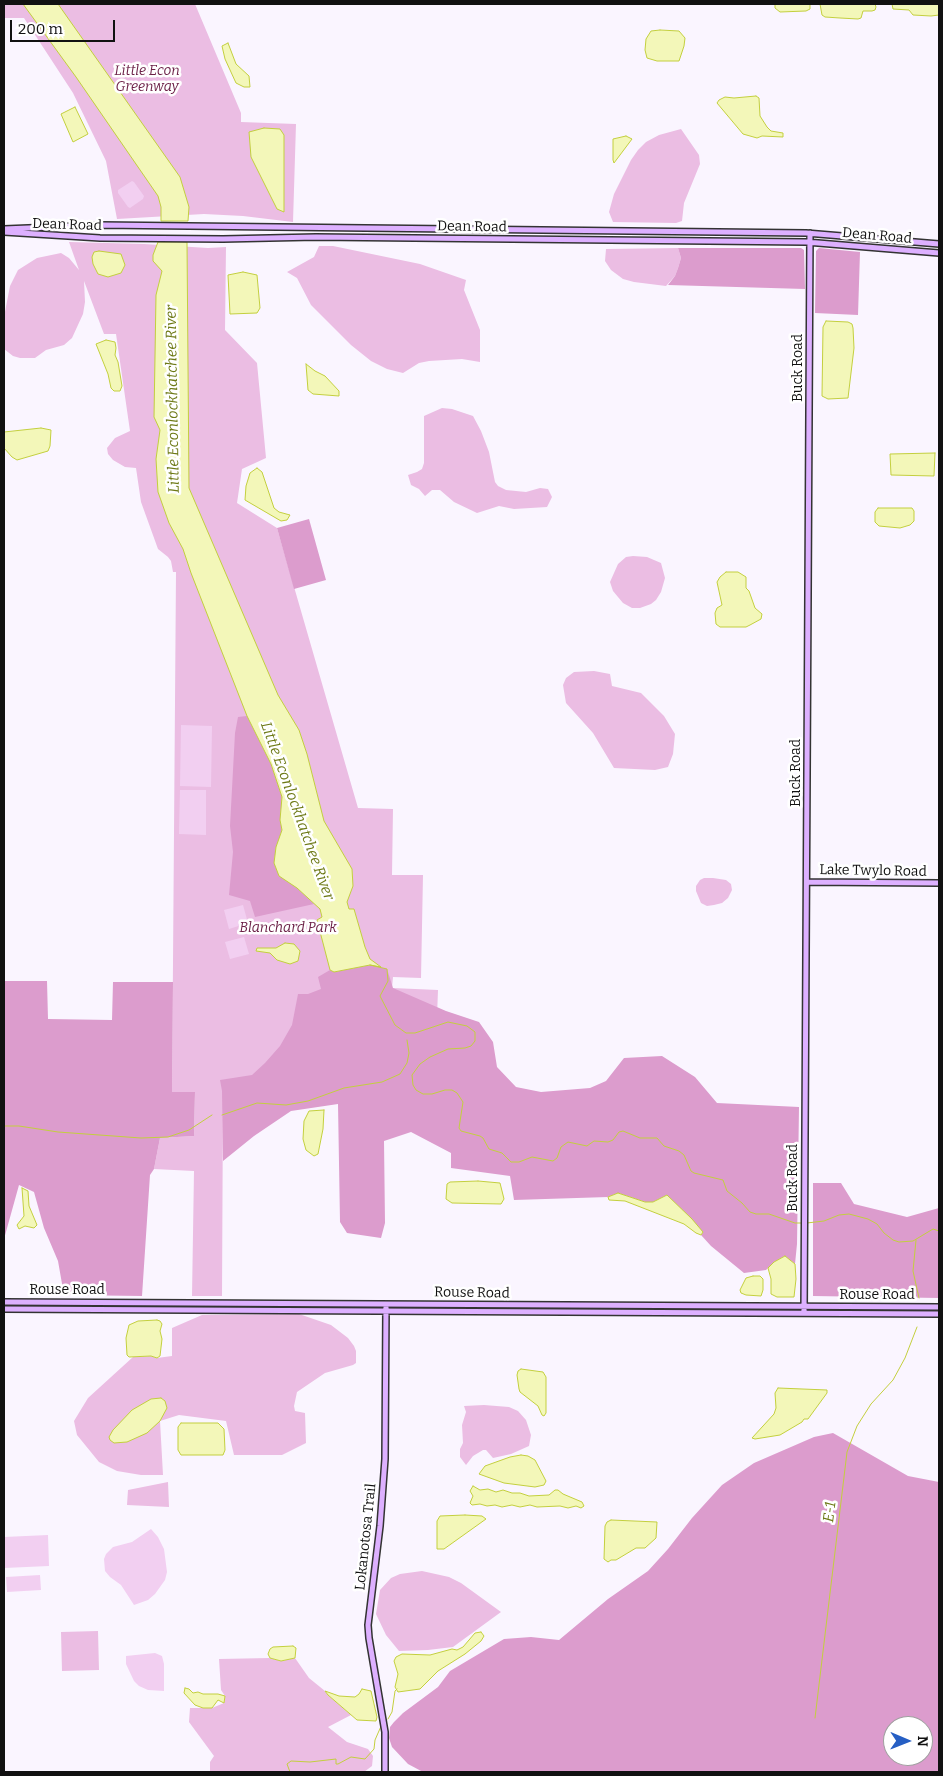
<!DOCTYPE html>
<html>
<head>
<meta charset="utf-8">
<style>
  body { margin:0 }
  #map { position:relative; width:943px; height:1776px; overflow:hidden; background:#faf5ff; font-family:Bitter,serif }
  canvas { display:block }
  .frame { position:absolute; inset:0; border:5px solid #111; pointer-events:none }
  .north { position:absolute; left:883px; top:1716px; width:50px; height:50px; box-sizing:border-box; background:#fff; border:1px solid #a0a0a0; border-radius:50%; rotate:91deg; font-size:14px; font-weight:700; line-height:20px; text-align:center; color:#111 }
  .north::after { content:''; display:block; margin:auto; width:18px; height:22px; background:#265fc4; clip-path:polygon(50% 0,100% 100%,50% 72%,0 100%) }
  .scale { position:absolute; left:10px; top:20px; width:105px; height:22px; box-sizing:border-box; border:2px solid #111; border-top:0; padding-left:6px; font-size:15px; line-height:18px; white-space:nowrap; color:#111; -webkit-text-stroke:4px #fff; paint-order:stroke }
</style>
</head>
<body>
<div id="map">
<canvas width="943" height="1776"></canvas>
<div class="frame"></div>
<div class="north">N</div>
<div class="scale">200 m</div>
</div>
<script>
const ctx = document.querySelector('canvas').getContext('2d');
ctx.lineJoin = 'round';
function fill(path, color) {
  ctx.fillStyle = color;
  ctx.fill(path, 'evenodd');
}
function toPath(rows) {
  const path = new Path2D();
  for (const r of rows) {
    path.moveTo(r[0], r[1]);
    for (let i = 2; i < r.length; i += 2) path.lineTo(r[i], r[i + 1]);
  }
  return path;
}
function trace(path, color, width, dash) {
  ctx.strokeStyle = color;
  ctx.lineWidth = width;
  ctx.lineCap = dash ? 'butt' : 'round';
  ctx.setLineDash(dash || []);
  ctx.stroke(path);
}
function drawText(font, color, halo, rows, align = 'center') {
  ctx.font = font + ' Bitter,serif';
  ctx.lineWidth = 5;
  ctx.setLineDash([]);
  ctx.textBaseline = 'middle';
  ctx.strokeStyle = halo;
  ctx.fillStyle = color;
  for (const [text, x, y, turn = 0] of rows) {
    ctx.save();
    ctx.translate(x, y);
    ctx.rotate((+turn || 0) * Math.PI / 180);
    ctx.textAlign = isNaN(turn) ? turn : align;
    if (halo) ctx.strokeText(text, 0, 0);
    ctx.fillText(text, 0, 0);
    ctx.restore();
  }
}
const green = toPath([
  [4,4,195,4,241,113,241,122,296,124,293,222,243,216,204,214,117,219,106,161,73,93,24,18,4,18],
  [681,129,699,155,700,164,684,203,682,221,676,223,613,222,609,212,614,194,631,160,638,150,646,142,659,135],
  [69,242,144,244,208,248,226,247,225,330,257,363,266,458,242,469,237,503,277,528,358,808,393,809,392,875,423,875,421,978,393,977,392,988,438,990,434,1097,223,1093,222,1296,192,1296,194,1171,154,1169,160,1138,194,1136,195,1093,172,1092,176,572,173,572,171,561,168,557,158,549,141,502,136,468,125,467,113,460,108,454,107,448,115,438,130,431,116,334,104,334,84,281,85,302,83,314,72,338,64,345,46,350,35,358,20,358,13,356,4,349,4,317,10,286,18,270,37,258,61,253,69,258,79,270],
  [319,246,333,246,420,264,466,280,464,290,480,330,480,362,462,359,429,361,419,363,403,373,387,369,371,361,351,345,311,305,297,278,287,272,314,257],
  [678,248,681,258,678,268,675,276,666,286,634,282,623,279,611,270,605,261,606,249],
  [442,408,452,409,473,416,481,431,489,452,495,482,498,486,506,490,526,492,540,488,548,489,552,497,547,507,514,509,499,506,477,513,454,502,440,490,432,490,425,496,419,489,411,485,408,475,417,472,422,469,424,463,424,416],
  [633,556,647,557,661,563,665,578,661,592,656,600,651,604,640,608,632,608,623,603,613,591,610,582,618,564,626,557],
  [594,671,610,674,612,686,641,693,664,716,675,734,673,754,668,767,655,770,614,768,593,733,566,703,563,685,566,678,574,672],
  [704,878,713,878,726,880,731,884,732,890,728,898,722,903,714,905,707,906,701,903,696,891,696,886,700,880],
  [299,1314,331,1325,348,1338,354,1346,356,1351,356,1363,353,1365,325,1373,297,1392,294,1406,295,1411,305,1413,306,1443,282,1455,234,1455,226,1421,179,1415,160,1421,163,1475,141,1475,117,1471,99,1462,77,1435,74,1421,88,1398,133,1357,151,1356,157,1358,172,1356,172,1328,202,1315],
  [484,1405,509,1407,518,1411,526,1420,531,1435,529,1446,511,1454,493,1458,486,1450,483,1450,473,1456,466,1465,460,1457,460,1449,463,1443,462,1425,466,1412,464,1406],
  [168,1482,169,1507,127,1505,128,1490],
  [422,1571,449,1577,461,1583,501,1612,453,1647,428,1650,399,1651,386,1635,376,1614,380,1590,391,1578,400,1574],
  [98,1631,99,1670,62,1671,61,1632],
  [270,1658,281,1661,295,1658,309,1678,325,1691,328,1695,351,1715,328,1727,347,1742,368,1749,373,1756,372,1766,364,1772,210,1772,210,1762,214,1756,189,1722,190,1708,212,1708,224,1703,225,1696,221,1690,219,1659]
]);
const forest = toPath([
  [678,248,801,248,804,250,805,289,668,285,675,276,678,268,681,258],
  [819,248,860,252,858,315,815,313,816,251],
  [309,519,326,580,294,589,277,528],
  [247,716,271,764,282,797,280,820,282,830,276,847,274,863,279,876,297,888,314,904,255,917,250,901,229,895,233,852,230,826,235,733,238,717],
  [370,965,387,969,393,988,446,1011,479,1022,493,1042,497,1067,516,1087,541,1092,590,1088,606,1081,624,1058,662,1056,695,1077,717,1103,799,1107,797,1244,795,1264,785,1256,774,1262,766,1270,744,1273,711,1246,701,1235,703,1232,667,1195,653,1202,645,1202,618,1193,608,1197,514,1200,510,1176,451,1168,451,1153,411,1132,384,1141,385,1223,381,1238,347,1233,340,1222,338,1104,291,1111,254,1136,223,1161,222,1091,220,1080,252,1075,265,1063,280,1046,292,1025,298,994,308,994,321,989,318,977,330,970,334,972],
  [4,981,47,981,48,1019,112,1020,113,982,173,982,172,1092,195,1092,194,1136,160,1138,154,1169,150,1175,142,1296,64,1295,58,1261,44,1228,34,1192,19,1185,4,1239],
  [813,1183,841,1183,854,1204,907,1217,939,1208,939,1298,813,1296],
  [833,1433,908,1476,939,1482,939,1772,423,1772,408,1764,392,1747,389,1738,390,1727,394,1722,403,1713,438,1687,450,1671,504,1639,531,1637,559,1640,608,1599,648,1571,668,1549,692,1518,722,1485,754,1463,814,1437],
  [893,1726,923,1726,923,1756,893,1756]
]);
const pitch = toPath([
  [132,181,134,182,144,196,143,199,130,208,128,207,118,193,118,190],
  [181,725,212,726,211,787,180,786],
  [180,790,206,790,206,835,179,834],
  [243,905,248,923,229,929,224,910],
  [244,937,249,954,230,959,225,942],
  [151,1529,158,1537,164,1549,167,1572,165,1580,155,1594,148,1600,134,1605,121,1585,110,1577,105,1571,104,1559,106,1554,113,1547,132,1542],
  [48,1535,49,1566,4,1568,4,1537],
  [40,1575,41,1590,7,1592,6,1577],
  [155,1653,162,1656,164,1664,164,1691,148,1690,139,1686,134,1681,126,1664,126,1656]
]);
const water = toPath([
  [23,4,58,4,180,177,189,207,188,221,161,221,161,207,158,196,76,77,23,4],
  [775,4,810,4,810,9,806,11,780,12,775,8,775,4],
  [820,4,875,4,876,7,875,10,872,11,863,11,861,18,858,19,840,18,825,17,822,15,820,4],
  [892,4,939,4,939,15,931,16,913,15,909,10,893,9,892,4],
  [660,30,679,31,685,38,684,46,679,61,657,61,647,58,645,50,646,39,651,31,660,30],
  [228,43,236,64,249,76,250,87,244,87,236,83,225,59,222,46,228,43],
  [756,96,759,98,760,116,767,127,771,131,783,133,783,137,762,136,757,138,743,134,717,103,719,100,725,97,734,98,756,96],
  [75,107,88,134,73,142,61,114,75,107],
  [264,128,280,129,284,135,284,212,277,209,251,157,249,132,264,128],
  [626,136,632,139,614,163,613,160,613,139,626,136],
  [158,242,187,242,189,488,278,695,299,730,307,754,324,821,352,869,353,886,347,902,349,909,354,909,365,947,370,959,381,967,370,965,334,972,330,970,317,920,322,917,320,909,297,888,279,876,274,863,276,847,282,830,280,820,282,797,271,764,247,716,191,573,183,549,169,523,158,492,156,459,160,430,154,417,156,295,162,271,153,261,153,255,158,242],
  [99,251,121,254,125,265,121,273,108,277,98,274,93,264,92,257,94,252,99,251],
  [243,272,257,275,260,308,257,313,230,314,228,275,243,272],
  [826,321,848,322,852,324,853,328,854,348,848,398,828,399,822,396,823,327,826,321],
  [106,340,115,342,116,348,115,355,118,362,122,386,120,391,114,391,111,388,108,374,96,344,106,340],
  [306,364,315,371,325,376,339,391,339,396,313,394,308,390,306,364],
  [41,428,51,430,50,446,48,451,17,460,12,457,4,448,4,432,41,428],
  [935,453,934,476,891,475,890,454,935,453],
  [257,468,262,472,274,508,279,512,290,515,287,520,281,521,245,500,246,486,250,473,257,468],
  [878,508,912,508,914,511,914,521,910,525,900,528,879,526,875,522,875,512,878,508],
  [726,572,738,572,746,577,746,588,749,591,755,608,762,614,761,619,750,625,746,627,720,627,716,624,715,613,717,608,722,605,717,582,720,577,726,572],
  [285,943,294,944,300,951,298,961,290,964,277,960,270,953,256,951,257,948,276,948,285,943],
  [324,1110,323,1129,318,1154,314,1156,306,1150,303,1139,304,1121,309,1111,324,1110],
  [478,1181,500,1183,504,1199,501,1204,452,1203,446,1199,447,1184,450,1182,478,1181],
  [22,1188,28,1191,29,1206,37,1225,34,1228,25,1226,19,1229,17,1225,24,1216,22,1188],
  [618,1193,645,1202,653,1202,667,1195,692,1219,703,1232,701,1235,696,1233,684,1224,625,1201,609,1200,608,1197,618,1193],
  [785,1256,795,1264,796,1279,794,1297,777,1297,771,1294,771,1279,768,1268,774,1262,785,1256],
  [753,1276,760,1276,763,1279,763,1290,761,1296,746,1295,741,1293,740,1290,746,1278,753,1276],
  [157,1320,160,1321,162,1324,160,1331,162,1339,160,1356,157,1358,151,1356,129,1357,127,1355,126,1338,129,1325,138,1321,157,1320],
  [521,1369,543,1372,546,1377,546,1413,544,1416,542,1415,538,1406,520,1392,519,1389,517,1375,518,1371,521,1369],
  [778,1388,827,1390,827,1393,808,1419,804,1419,802,1422,780,1435,755,1439,752,1438,774,1414,776,1408,775,1393,778,1388],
  [161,1398,165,1401,167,1408,160,1421,147,1433,127,1442,114,1443,110,1440,109,1437,113,1430,132,1410,151,1399,161,1398],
  [181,1423,218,1423,224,1429,225,1450,223,1455,181,1455,178,1450,178,1427,181,1423],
  [521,1455,528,1456,535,1460,546,1481,544,1485,535,1487,504,1483,479,1474,485,1466,510,1457,521,1455],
  [473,1486,480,1490,488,1489,496,1492,503,1490,512,1493,520,1493,529,1496,549,1495,555,1490,558,1490,563,1494,582,1502,584,1506,581,1508,576,1506,568,1508,560,1506,537,1507,530,1505,520,1507,512,1505,502,1507,495,1505,487,1506,480,1504,472,1505,470,1503,473,1496,470,1491,473,1486],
  [465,1515,482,1516,486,1519,444,1549,437,1549,437,1521,440,1516,465,1515],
  [611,1520,657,1522,656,1538,645,1548,636,1548,616,1560,611,1560,608,1562,604,1559,605,1526,607,1522,611,1520],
  [481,1632,484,1636,481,1641,465,1654,438,1671,420,1689,398,1692,395,1687,398,1674,394,1661,396,1657,402,1654,430,1655,452,1649,457,1650,463,1647,475,1633,481,1632],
  [293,1646,296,1648,295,1658,281,1661,270,1658,268,1654,270,1649,273,1647,293,1646],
  [185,1688,189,1689,193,1693,198,1692,203,1694,218,1694,225,1696,224,1703,218,1700,212,1708,203,1708,195,1705,184,1693,185,1688],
  [362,1689,371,1691,377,1717,376,1721,357,1720,328,1695,325,1691,339,1696,355,1697,359,1694,362,1689]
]);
const stream = toPath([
  [370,965,387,969,388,981,380,996,395,1025,406,1033,415,1033,448,1022,467,1026,475,1032,475,1041,471,1046,465,1048,448,1049,430,1057,420,1064,412,1075,413,1085,416,1090,423,1094,432,1094,445,1090,452,1090,457,1093,463,1102,459,1128,461,1131,480,1136,483,1138,489,1149,502,1153,511,1162,519,1162,532,1157,553,1161,557,1158,561,1147,568,1142,587,1146,594,1141,608,1142,613,1140,619,1132,623,1131,640,1138,657,1138,664,1146,679,1151,684,1155,691,1171,694,1173,723,1180,727,1191,742,1203,750,1212,756,1214,769,1214,795,1223,803,1223],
  [222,1115,257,1103,286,1105,308,1101,344,1088,382,1082,400,1074,407,1063,409,1053,407,1040],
  [4,1126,19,1126,58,1132,141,1138,168,1137,189,1130,212,1115],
  [807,1223,824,1221,839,1215,849,1214,868,1219,877,1224,884,1233,893,1240,899,1242,913,1241,933,1229,939,1231],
  [916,1240,913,1271,919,1298],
  [815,1718,847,1452,857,1426,871,1404,893,1380,905,1358,917,1327],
  [388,1719,392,1712,395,1691,397,1689],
  [290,1772,287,1764,291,1761,310,1762,336,1759,336,1764,338,1764,351,1757,365,1759,374,1749,375,1740,382,1724]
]);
const secondary = toPath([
  [4,229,101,225,806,233,939,244],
  [4,232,100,238,223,239,316,237,806,242,939,253],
  [807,882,939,883],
  [4,1302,939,1307],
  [4,1309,939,1314],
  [804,1313,810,233],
  [385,1772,385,1732,369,1638,368,1625,380,1526,385,1459,386,1307]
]);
const parkNames = [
  ["Little Econ",147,71],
  ["Greenway",147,87],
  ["Blanchard Park",288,928]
];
const streetNames = [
  ["Dean Road",67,225,2],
  ["Dean Road",472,227,1],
  ["Dean Road",877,236,5],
  ["Buck Road",798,368,-90],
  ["Buck Road",796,773,-90],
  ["Lake Twylo Road",873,871,1],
  ["Buck Road",793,1178,-90],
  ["Rouse Road",67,1290],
  ["Rouse Road",472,1293,1],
  ["Rouse Road",877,1295],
  ["Lokanotosa Trail",366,1537,-84]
];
const waterNames = [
  ["Little Econlockhatchee River",173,399,-91],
  ["Little Econlockhatchee River",297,811,70],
  ["E-1",830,1512,-83]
];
fill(green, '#ebbde3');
fill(forest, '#dc9ccd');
fill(pitch, '#f2cff1');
fill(water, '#f3f7b9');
trace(water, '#c3cf3e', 1);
trace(stream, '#c3cf3e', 1);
trace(secondary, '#333', 8);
trace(secondary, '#ddb0ff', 5);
drawText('italic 14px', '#6b1f46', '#fff', parkNames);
drawText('14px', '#111', '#fff', streetNames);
drawText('italic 15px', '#6d7915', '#fff', waterNames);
</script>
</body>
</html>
